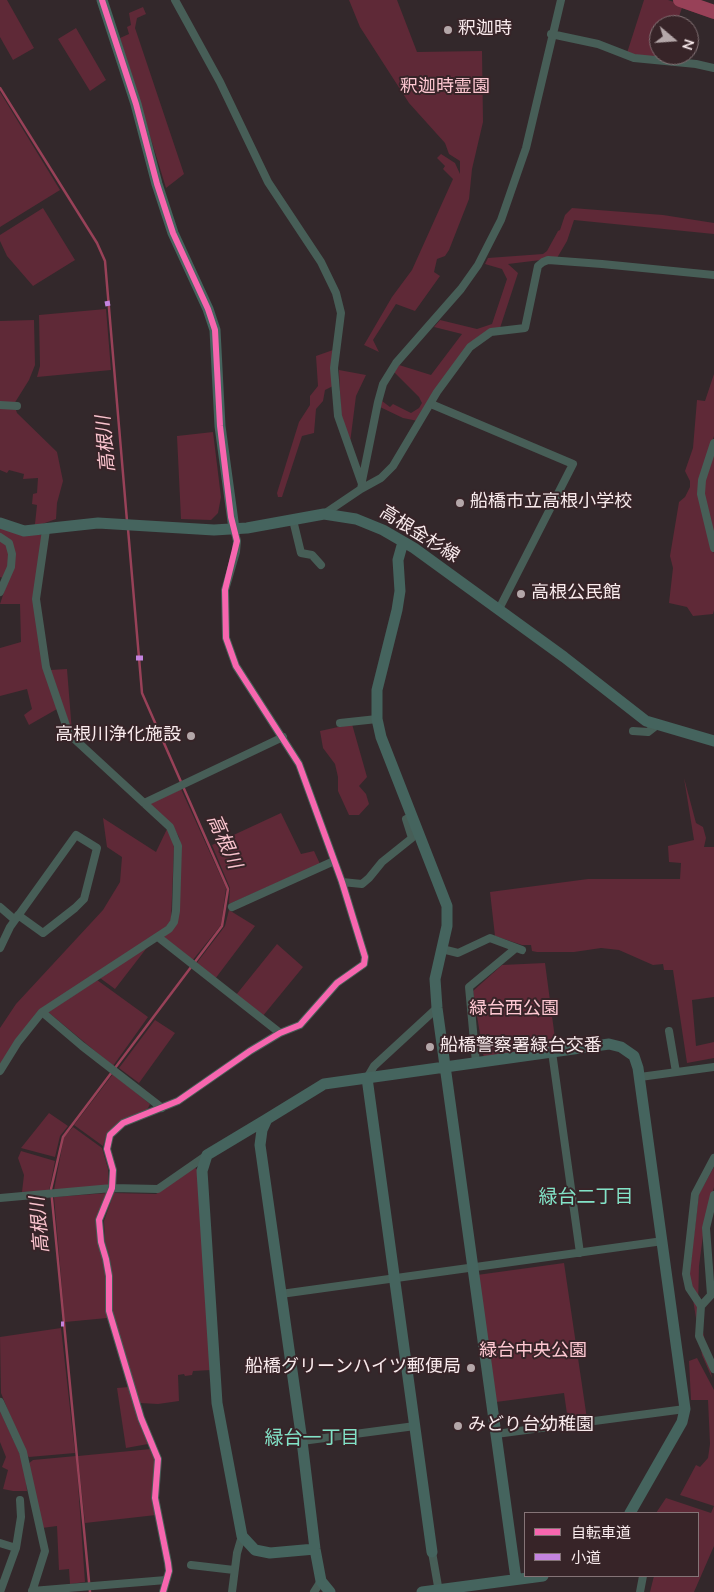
<!DOCTYPE html>
<html>
<head>
<meta charset="utf-8">
<style>
  body { margin:0 }
  #map { position:relative; width:714px; height:1592px; overflow:hidden; background:#33282b; font-family:"Nunito Sans","Noto Sans JP",sans-serif }
  canvas { display:block }
  .legend { position:absolute; left:524px; top:1512px; width:175px; height:65px; box-sizing:border-box; background:#372428; border:1px solid #857477; margin:0; padding:6px 9px; list-style:none; font-size:15px; color:#f9ebed }
  .legend li { display:flex; align-items:center; gap:10px; height:25px }
  .legend b { width:25px; border:1px solid #857477 }
  .north { position:absolute; left:649px; top:15px; width:50px; height:50px; box-sizing:border-box; background:#372428; border:1px solid #857477; border-radius:50%; rotate:108deg; font-size:14px; font-weight:700; line-height:20px; text-align:center; color:#f9ebed }
  .north::after { content:''; display:block; margin:auto; width:18px; height:22px; background:#b4a7a9; clip-path:polygon(50% 0,100% 100%,50% 72%,0 100%) }
</style>
</head>
<body>
<div id="map">
<canvas width="714" height="1592"></canvas>
<ul class="legend">
<li><b style="height:6px;background:#f766af"></b>自転車道</li>
<li><b style="height:6px;background:#c483df"></b>小道</li>
</ul>
<div class="north">N</div>
</div>
<script>
const ctx = document.querySelector('canvas').getContext('2d');
ctx.lineJoin = 'round';
function fill(path, color) {
  ctx.fillStyle = color;
  ctx.fill(path, 'evenodd');
}
function toPath(rows) {
  const path = new Path2D();
  for (const r of rows) {
    path.moveTo(r[0], r[1]);
    for (let i = 2; i < r.length; i += 2) path.lineTo(r[i], r[i + 1]);
  }
  return path;
}
function trace(path, color, width, dash) {
  ctx.strokeStyle = color;
  ctx.lineWidth = width;
  ctx.lineCap = dash ? 'butt' : 'round';
  ctx.setLineDash(dash || []);
  ctx.stroke(path);
}
function drawText(font, color, halo, rows, align = 'center') {
  ctx.font = font + ' "Nunito Sans","Noto Sans JP",sans-serif';
  ctx.lineWidth = 4;
  ctx.setLineDash([]);
  ctx.textBaseline = 'middle';
  ctx.strokeStyle = halo;
  ctx.fillStyle = color;
  for (const [text, x, y, turn = 0] of rows) {
    ctx.save();
    ctx.translate(x, y);
    ctx.rotate((+turn || 0) * Math.PI / 180);
    ctx.textAlign = isNaN(turn) ? turn : align;
    if (halo) ctx.strokeText(text, 0, 0);
    ctx.fillText(text, 0, 0);
    ctx.restore();
  }
}
const green = toPath([
  [0,0,7,0,34,48,13,60,0,37],
  [349,0,397,0,417,52,482,51,483,122,472,169,469,199,449,250,445,256,437,259,434,272,440,276,415,311,396,304,373,340,379,352,364,345,392,297,412,270,453,179,443,169,445,166,437,158,441,154,455,163,460,174,460,161,449,154,445,143,409,103,360,27],
  [644,0,668,0,714,15,714,19,682,8,676,25,659,25,659,55,667,55,666,57,638,56,627,53],
  [143,7,146,14,137,18,135,28,184,174,166,188,120,38,129,34,127,27,131,25,129,13],
  [76,28,106,80,90,91,58,39],
  [0,92,60,190,0,227],
  [43,208,75,260,33,286,7,256,0,241,0,235],
  [572,208,663,215,714,223,714,234,574,220,567,241,557,258,508,264,518,273,500,328,488,331,469,345,418,421,403,418,380,407,382,401,390,407,393,404,411,413,419,408,422,403,419,397,394,372,399,365,431,375,462,334,434,327,440,320,477,329,492,324,507,279,502,269,485,264,488,258,543,254,547,251,558,231,560,230,565,215],
  [106,309,111,370,37,377,40,366,39,315],
  [34,320,35,365,29,380,14,404,17,413,57,452,63,481,57,503,56,519,31,528,35,524,37,505,32,504,33,494,37,493,38,478,23,479,24,474,9,470,7,473,0,470,0,321],
  [333,350,333,386,325,390,323,401,316,409,314,433,302,436,282,497,278,497,277,493,299,422,310,405,310,396,318,386,316,356],
  [339,370,366,375,356,396,350,443,341,414],
  [714,374,714,436,701,479,705,519,714,554,714,610,713,614,693,616,687,607,669,603,673,568,670,556,679,502,685,497,690,487,690,481,685,471,693,448,697,400,705,401],
  [213,432,221,497,218,513,211,520,181,519,177,436],
  [714,450,714,538,705,509,704,480],
  [0,528,23,535,43,535,33,601,57,709,29,725,24,715,32,709,27,689,0,696,0,648,21,642,20,604,0,604,8,580,0,577],
  [67,669,72,732,50,670],
  [352,724,367,777,359,786,366,794,369,804,359,815,349,815,338,791,338,777,335,764,323,748,320,731],
  [684,778,696,823,703,827,706,838,704,847,714,847,714,997,692,1000,696,1046,714,1042,714,1058,687,1063,673,970,664,970,663,964,653,965,619,950,601,948,574,952,537,952,532,951,531,945,522,945,495,936,490,892,588,879,680,879,681,863,669,862,668,846,694,840],
  [181,789,226,888,221,925,192,961,162,938,172,930,181,848,179,837,172,825,149,804],
  [281,813,301,854,314,851,320,864,229,904,230,888,212,845],
  [103,818,156,852,167,829,173,840,174,848,171,920,167,928,40,1010,0,1065,0,1028,16,1004,103,910,120,882,122,857,107,847],
  [229,910,255,926,215,979,196,964,225,926],
  [277,944,303,967,262,1017,236,995],
  [149,945,115,989,100,978],
  [545,963,556,1046,484,1059,473,991,502,965],
  [97,980,148,1017,113,1066,48,1012],
  [155,1020,175,1033,139,1083,119,1068],
  [113,1074,150,1104,147,1110,107,1133,103,1146,74,1125],
  [49,1113,68,1126,60,1136,55,1157,21,1148],
  [73,1127,102,1148,108,1169,108,1187,54,1190,64,1137],
  [21,1151,55,1161,49,1191,22,1192,24,1175,18,1158],
  [194,1167,198,1170,211,1370,193,1371,192,1375,185,1376,184,1374,178,1375,179,1401,158,1404,140,1403,112,1312,110,1258,105,1242,104,1221,114,1193,156,1194],
  [714,1167,714,1187,704,1228,699,1266,698,1306,712,1378,702,1355,689,1275,699,1194],
  [108,1193,96,1221,106,1277,107,1318,65,1322,54,1197],
  [564,1263,587,1419,568,1421,564,1393,496,1402,477,1275],
  [61,1328,75,1453,29,1457,26,1455,1,1393,0,1337],
  [697,1358,714,1390,714,1546,694,1592,650,1592,654,1576,698,1576,698,1513,656,1513,666,1498,711,1513,714,1506,680,1495,696,1465,700,1467,708,1458,710,1444,708,1400,691,1400,689,1361],
  [129,1387,148,1444,126,1448,117,1388],
  [0,1411,24,1463,27,1491,13,1491,3,1489,8,1470,2,1467,6,1457,0,1442],
  [151,1449,154,1454,156,1515,85,1523,78,1456],
  [76,1456,85,1582,70,1584,69,1569,59,1570,57,1526,42,1528,28,1464,33,1460]
]);
const stream = toPath([
  [0,88,97,243,105,261,127,521],
  [90,1592,51,1189,63,1137,222,926,228,889,142,693,128,529]
]);
const river = toPath([
  [680,0,714,12]
]);
const street = toPath([
  [175,0,220,82,268,182,321,262,336,293,341,313,334,368,338,416,362,484,361,489,324,514],
  [551,34,598,44,634,58,696,64,714,68],
  [431,404,573,464,499,609],
  [0,405,17,406],
  [714,443,702,480,701,494,714,548],
  [362,481,378,402,383,384,396,363,461,289,478,265,501,220,526,148,561,0],
  [361,489,381,478,393,466,437,392,470,347,491,332,525,328,538,266,543,262,548,260,602,264,714,275],
  [293,520,301,553,312,555,321,565],
  [0,537,9,543,12,554,11,567,0,592],
  [340,723,377,719],
  [633,731,648,732,657,725],
  [144,803,283,737],
  [342,882,362,884,369,878,382,862,412,838,406,819,412,817],
  [0,907,15,920],
  [232,907,334,861],
  [158,937,280,1033],
  [0,948,10,927,76,835,97,848,84,899,75,908,43,933,18,915],
  [442,949,458,953,490,938,522,950],
  [42,1012,82,1046,162,1108],
  [669,1031,676,1072],
  [552,1052,580,1253],
  [476,1063,469,987,516,948],
  [0,1071,18,1042,42,1012,169,929,174,922,176,911,178,846,170,827,69,734,46,667,36,599,46,530],
  [640,1077,714,1067],
  [367,1078,374,1066,437,1008],
  [714,1195,706,1228,711,1295,701,1306,699,1336,714,1369],
  [0,1198,112,1188,158,1189,207,1155],
  [281,1294,663,1241],
  [701,1306,689,1288,686,1274,695,1194,714,1158],
  [0,1402,23,1452,45,1551,32,1592],
  [496,1434,685,1409],
  [302,1441,415,1426],
  [0,1543,16,1548,0,1592],
  [16,1548,21,1517,20,1500],
  [432,1552,439,1592],
  [191,1565,234,1570],
  [32,1591,166,1580],
  [163,1592,169,1571,168,1563,155,1498,158,1459,141,1418,109,1311,109,1276,106,1259,101,1242,99,1220,112,1188,113,1170,107,1149,110,1135,123,1123,178,1101,250,1051,280,1033,300,1025,337,983,364,964,365,957,342,882,299,764,236,666,226,638,225,590,236,552,237,541,234,529],
  [232,1592,237,1553,242,1536],
  [314,1592,321,1581],
  [640,1592,643,1576]
]);
const secondary = toPath([
  [102,0,136,104,157,184,173,233,208,309,215,330,220,426,234,529],
  [0,523,24,531,98,523,214,530,247,528,324,514,356,519,383,530,414,548,564,657,646,721,714,741],
  [403,542,398,560,400,591,397,610,377,690,377,719,381,737,447,906,447,926,435,979,437,1008,516,1579],
  [367,1078,432,1552],
  [267,1119,207,1155,202,1171,217,1403,242,1536,255,1550,270,1553,315,1549],
  [330,1592,321,1581,315,1549,302,1441,260,1145,262,1130,267,1119,324,1084,609,1044,621,1047,634,1056,638,1068,685,1409,682,1422,630,1513],
  [422,1592,543,1576]
]);
const quiet = toPath([
  [105,304,110,303],
  [136,658,143,658],
  [61,1324,64,1324]
]);
const cycleway = toPath([
  [102,0,136,104,157,184,173,233,208,309,215,330,220,426,231,517,237,541,225,590,226,638,236,666,299,764,342,882,365,957,364,964,337,983,300,1025,280,1033,250,1051,178,1101,123,1123,110,1135,107,1149,113,1170,112,1188,99,1220,101,1242,106,1259,109,1276,109,1311,141,1418,158,1459,155,1498,168,1563,169,1571,163,1592]
]);
const markers = [
  [448,30,5,"#b4a7a9"],
  [460,503,5,"#b4a7a9"],
  [521,594,5,"#b4a7a9"],
  [191,736,5,"#b4a7a9"],
  [430,1047,5,"#b4a7a9"],
  [471,1368,5,"#b4a7a9"],
  [458,1426,5,"#b4a7a9"]
];
const poiNames = [
  ["釈迦時",458,30],
  ["船橋市立高根小学校",470,503],
  ["高根公民館",531,594],
  ["高根川浄化施設",181,736,"right"],
  ["船橋警察署緑台交番",440,1047],
  ["船橋グリーンハイツ郵便局",461,1368,"right"],
  ["みどり台幼稚園",468,1426]
];
const parkNames = [
  ["釈迦時霊園",445,88],
  ["緑台西公園",514,1010],
  ["緑台中央公園",533,1352]
];
const streetNames = [
  ["高根金杉線",419,535,32]
];
const waterNames = [
  ["高根川",107,444,-95],
  ["高根川",223,842,66],
  ["高根川",41,1225,-95]
];
const neighbourhoodNames = [
  ["緑台二丁目",586,1198],
  ["緑台一丁目",312,1439]
];
fill(green, '#5f2937');
trace(stream, '#984158', 2.5);
trace(river, '#984158', 14);
trace(street, '#475e57', 8);
trace(secondary, '#45645e', 11);
trace(quiet, '#c483df', 5, [10, 5]);
trace(cycleway, '#f766af', 6);
for (const [x, y, r, color] of markers) {
  const dot = new Path2D();
  dot.arc(x, y, r, 0, 2 * Math.PI);
  ctx.fillStyle = color;
  ctx.fill(dot);
  trace(dot, '#372428', 2);
}
drawText('18px', '#f9ebed', '#372428', poiNames, 'left');
drawText('18px', '#fec8d2', '#372428', parkNames);
drawText('18px', '#f9ebed', '#372428', streetNames);
drawText('italic 19px', '#fac4ce', '#372428', waterNames);
drawText('19px', '#82e2c7', '#372428', neighbourhoodNames);
</script>
</body>
</html>
